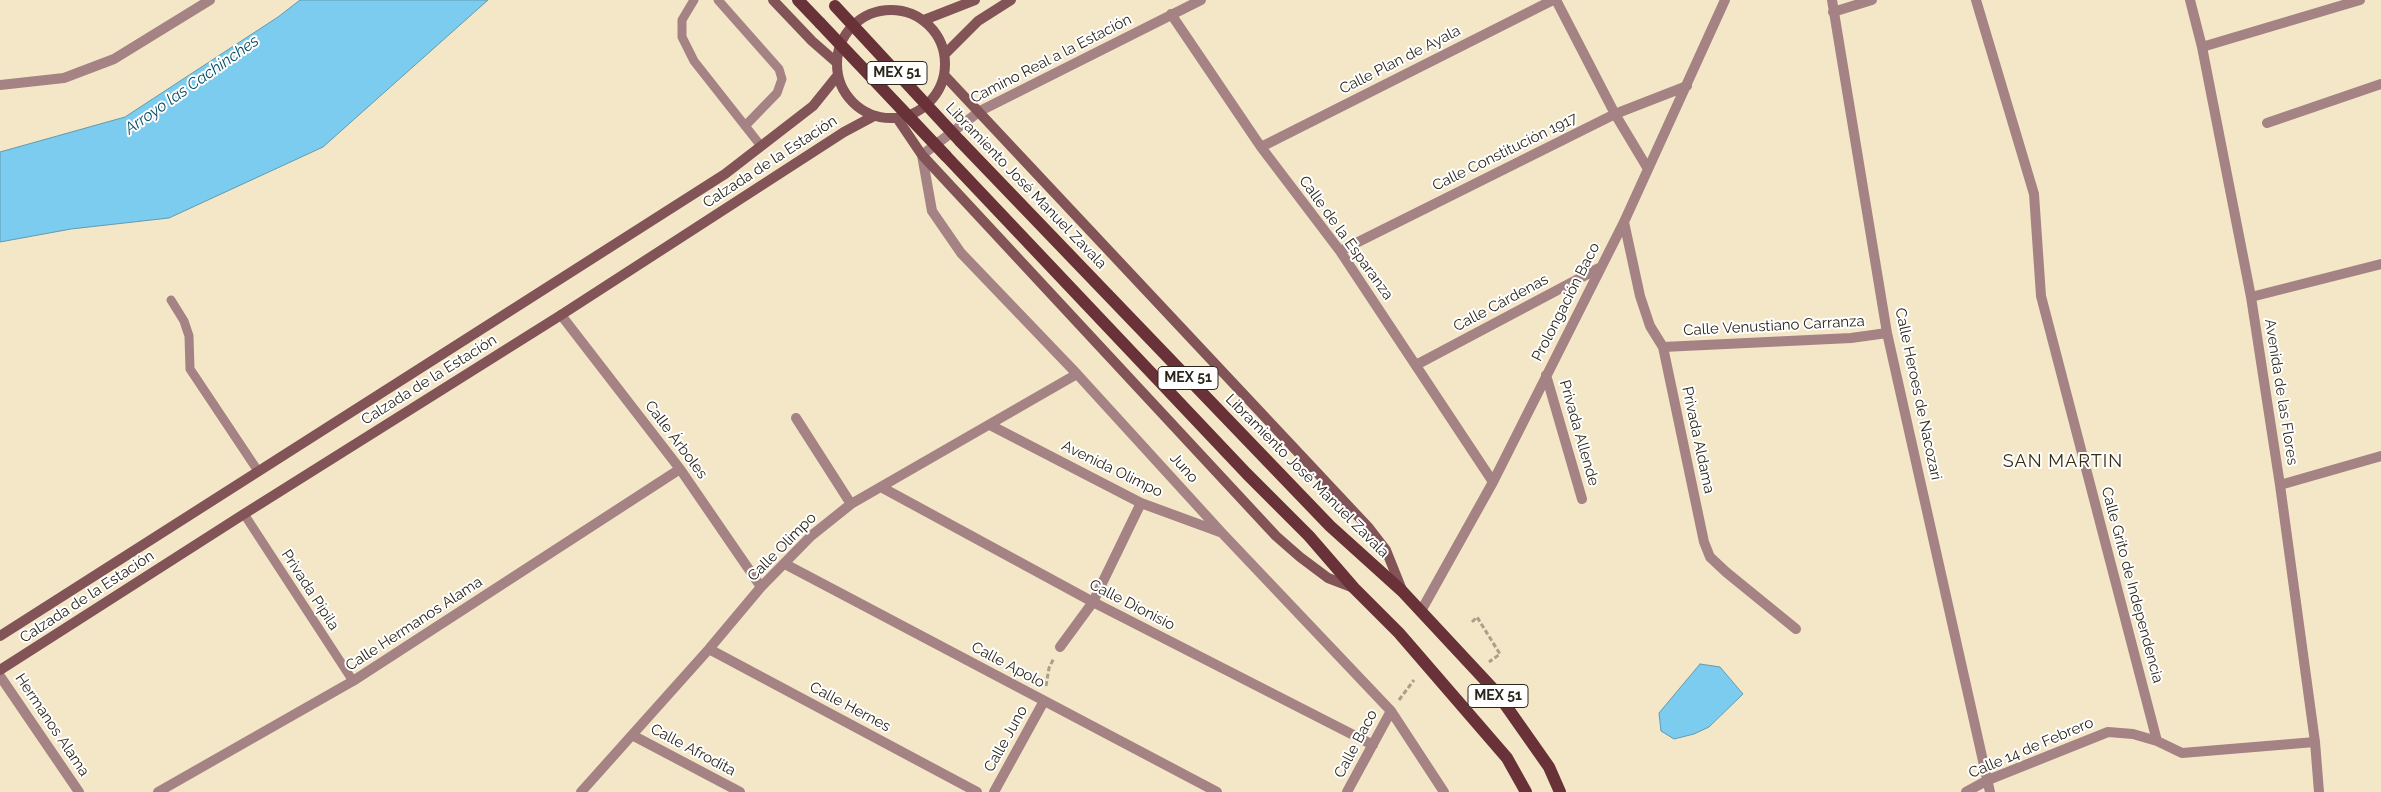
<!DOCTYPE html>
<html>
<head>
<meta charset="utf-8">
<style>
  body { margin:0 }
  canvas { display:block; background:#f3e7c8 }
</style>
</head>
<body>
<canvas width="2381" height="792"></canvas>
<script>
const ctx = document.querySelector('canvas').getContext('2d');
ctx.lineJoin = 'round';
function fill(path, color) {
  ctx.fillStyle = color;
  ctx.fill(path, 'evenodd');
}
function toPath(rows) {
  const path = new Path2D();
  for (const r of rows) {
    if (r.length === 3) {
      path.moveTo(r[0] + r[2], r[1]);
      path.arc(r[0], r[1], r[2], 0, 2 * Math.PI);
      continue;
    }
    path.moveTo(r[0], r[1]);
    for (let i = 2; i < r.length; i += 2) path.lineTo(r[i], r[i + 1]);
  }
  return path;
}
function trace(path, color, width, dash) {
  ctx.strokeStyle = color;
  ctx.lineWidth = width;
  ctx.lineCap = dash ? 'butt' : 'round';
  ctx.setLineDash(dash || []);
  ctx.stroke(path);
}
function drawText(font, color, halo, rows, align = 'center') {
  ctx.font = font + ' Raleway,sans-serif';
  ctx.lineWidth = 4;
  ctx.setLineDash([]);
  ctx.textBaseline = 'middle';
  ctx.strokeStyle = halo;
  ctx.fillStyle = color;
  for (const [text, x, y, turn = 0] of rows) {
    ctx.save();
    ctx.translate(x, y);
    ctx.rotate((+turn || 0) * Math.PI / 180);
    ctx.textAlign = isNaN(turn) ? turn : align;
    if (halo) ctx.strokeText(text, 0, 0);
    ctx.fillText(text, 0, 0);
    ctx.restore();
  }
}
const water = toPath([
  [300,0,488,0,323,147,169,218,71,229,0,242,0,152,125,117,278,17,300,0],
  [1700,664,1720,667,1743,694,1709,727,1694,734,1674,739,1661,731,1659,713,1700,664]
]);
const path = toPath([
  [1472,622,1477,617,1500,654,1489,662],
  [1046,686,1049,668,1054,658],
  [1399,700,1414,680]
]);
const service = toPath([
  [694,0,682,20,682,37,694,61,761,146],
  [718,0,779,69,782,79,777,93,745,126],
  [171,300,184,321,189,336,190,369,258,471],
  [244,514,353,681]
]);
const minor = toPath([
  [1201,0,980,111,922,155,932,211,961,253,1077,374,1223,534,1391,711,1444,792],
  [1556,0,1615,114,1648,169],
  [1832,0,1887,333,1990,792],
  [1976,0,2034,194,2041,296,2157,741],
  [2190,0,2202,47,2251,297,2280,485,2315,742,2319,792],
  [1833,12,1872,0],
  [1171,14,1261,147,1340,251,1493,482],
  [2202,47,2360,0],
  [0,85,64,78,114,59,210,0],
  [2267,123,2381,84],
  [1261,147,1553,0],
  [1624,222,1640,296,1650,326,1663,347,1704,542,1710,557,1726,572,1796,629],
  [1340,251,1615,114,1687,86],
  [2251,297,2381,264],
  [561,315,680,469,761,587],
  [1663,347,1851,338,1887,333],
  [1416,365,1599,268],
  [1546,375,1582,499],
  [796,418,851,504],
  [990,425,1141,503,1220,532],
  [2280,485,2381,456],
  [881,487,1093,602,1373,745],
  [785,564,1217,792],
  [1421,611,1493,482,1624,222,1725,0],
  [1060,647,1093,602,1141,503],
  [709,649,977,792],
  [0,676,79,792],
  [632,735,740,792],
  [158,792,353,681,680,469],
  [581,792,709,649,761,587,811,536,851,504,1077,374],
  [994,792,1044,701],
  [1347,792,1391,711],
  [1966,792,1988,780,2108,732,2133,734,2157,741,2182,753,2315,742]
]);
const secondary = toPath([
  [773,0,812,41,836,62],
  [891,64,54],
  [924,20,975,0],
  [945,54,978,21,1011,0],
  [945,76,1369,528,1386,550,1402,590],
  [897,118,922,155,1276,536,1300,557,1328,578,1354,588],
  [0,636,725,174,813,106,838,75],
  [0,670,244,514,561,315,844,132,874,116]
]);
const primary = toPath([
  [798,0,820,23],
  [960,141,1330,526,1402,591,1497,693,1549,767,1560,792],
  [946,156,1247,474,1309,536,1354,588,1399,633,1507,758,1526,792]
]);
const primaryBridge = toPath([
  [835,6,960,141],
  [820,23,946,156]
]);
const shields = [
  [897,73,60],
  [1188,378,60],
  [1498,696,60]
];
const shieldNames = [
  ["MEX 51",897,73],
  ["MEX 51",1188,378],
  ["MEX 51",1498,696]
];
const streetNames = [
  ["Camino Real a la Estación",1051,59,-27],
  ["Calle Plan de Ayala",1400,60,-27],
  ["Calle Constitución 1917",1505,152,-26],
  ["Calzada de la Estación",770,162,-33],
  ["Libramiento José Manuel Zavala",1026,186,46],
  ["Calle de la Esparanza",1346,238,54],
  ["Prolongación Baco",1566,302,-63],
  ["Calle Cárdenas",1501,303,-28],
  ["Calle Venustiano Carranza",1774,326,-3],
  ["Calzada de la Estación",429,380,-32],
  ["Avenida de las Flores",2281,392,81],
  ["Calle Heroes de Nacozari",1918,394,78],
  ["Privada Allende",1579,433,74],
  ["Calle Árboles",676,440,53],
  ["Privada Aldama",1698,440,78],
  ["Juno",1184,468,48],
  ["Avenida Olimpo",1112,469,26],
  ["Libramiento José Manuel Zavala",1307,476,45],
  ["Calle Olimpo",782,547,-45],
  ["Calle Grito de Independencia",2132,585,75],
  ["Privada Pípila",310,590,57],
  ["Calzada de la Estación",87,597,-33],
  ["Calle Dionisio",1132,605,27],
  ["Calle Hermanos Alama",414,624,-33],
  ["Calle Apolo",1008,665,28],
  ["Calle Hernes",850,707,28],
  ["Hermanos Alama",52,725,56],
  ["Calle Juno",1006,739,-61],
  ["Calle Baco",1356,744,-62],
  ["Calle 14 de Febrero",2031,748,-23],
  ["Calle Afrodita",693,750,28]
];
const waterNames = [
  ["Arroyo las Cachinches",192,85,-35]
];
const quarterNames = [
  ["SAN MARTIN",2063,462]
];
fill(water, '#7bccee');
trace(water, '#639aaf', 1);
trace(path, '#a9a088', 3, [5, 2.5]);
trace(service, '#a58385', 9);
trace(minor, '#a58385', 10);
trace(secondary, '#835457', 10);
trace(primary, '#693238', 12);
trace(primaryBridge, '#693238', 12);
for (const [x, y, w] of shields) {
  const box = new Path2D();
  box.roundRect(x - w / 2, y - 11.5, w, 23, 4);
  ctx.fillStyle = '#fff';
  ctx.fill(box);
  trace(box, '#2c271c', 1);
}
drawText('bold 14px', '#2c271c', null, shieldNames);
drawText('15px', '#2c271c', '#fff', streetNames);
drawText('italic 16px', '#044d64', '#fff', waterNames);
ctx.letterSpacing = '1px';
drawText('18px', '#372d13', '#fff', quarterNames);
ctx.letterSpacing = '0px';
</script>
</body>
</html>
